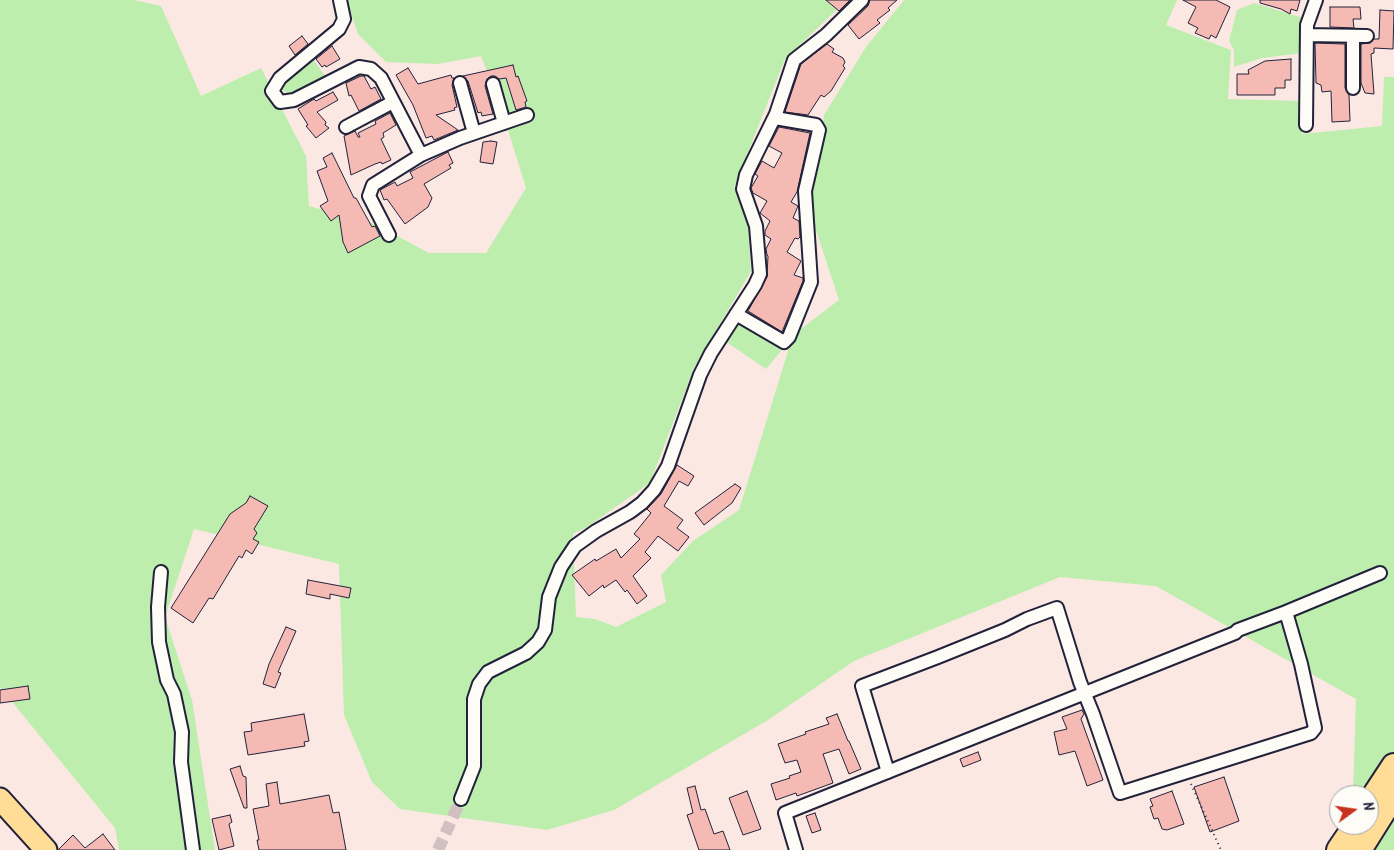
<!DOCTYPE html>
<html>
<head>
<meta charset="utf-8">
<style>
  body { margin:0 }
  #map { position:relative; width:1394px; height:850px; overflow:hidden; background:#fbe8e3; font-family:Kalam,sans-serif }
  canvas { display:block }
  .north { position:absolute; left:1329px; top:785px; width:50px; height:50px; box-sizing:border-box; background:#fdfcf7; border:1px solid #a5a5ac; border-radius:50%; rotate:76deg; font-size:14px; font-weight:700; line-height:20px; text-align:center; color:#22223b }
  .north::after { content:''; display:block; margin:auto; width:18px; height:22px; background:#c8321e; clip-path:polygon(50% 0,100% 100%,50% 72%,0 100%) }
</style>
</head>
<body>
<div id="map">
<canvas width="1394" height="850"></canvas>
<div class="north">N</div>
</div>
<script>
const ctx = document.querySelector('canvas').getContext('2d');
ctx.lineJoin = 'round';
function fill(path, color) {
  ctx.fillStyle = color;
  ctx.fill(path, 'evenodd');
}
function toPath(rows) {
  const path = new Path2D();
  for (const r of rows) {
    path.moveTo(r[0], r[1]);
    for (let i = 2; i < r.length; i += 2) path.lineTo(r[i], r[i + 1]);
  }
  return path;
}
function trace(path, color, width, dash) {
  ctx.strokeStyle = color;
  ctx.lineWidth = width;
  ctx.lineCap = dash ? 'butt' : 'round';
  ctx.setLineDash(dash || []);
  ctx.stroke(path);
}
const green = toPath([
  [0,0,134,0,161,6,201,96,261,68,306,156,309,206,375,224,429,253,486,253,526,188,499,101,481,56,438,64,386,62,358,34,346,0,847,0,785,59,734,187,748,227,751,271,694,368,650,483,587,527,573,534,576,617,595,619,616,627,666,602,661,575,693,541,739,510,793,335,839,300,810,212,824,115,866,47,904,0,1177,0,1166,25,1231,50,1228,99,1301,101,1302,134,1382,126,1384,77,1394,77,1394,850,1351,850,1369,825,1369,795,1353,795,1356,699,1156,586,1060,577,854,661,768,720,614,810,547,830,400,809,372,782,344,715,339,564,194,529,165,617,192,700,215,850,119,850,115,828,0,687],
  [1254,3,1303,18,1303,53,1262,58,1234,67,1234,50,1229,41,1237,10],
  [313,59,325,76,290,94,282,90,282,80],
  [746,320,786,345,766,369,722,339,732,329]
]);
const building = toPath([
  [826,0,850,0,839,11,826,0],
  [870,0,897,0,888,8,890,10,877,20,880,23,859,39,848,25,868,6,870,0],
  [1183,0,1216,0,1230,7,1216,38,1211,35,1209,39,1195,33,1198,28,1188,23,1196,7,1183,0],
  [1260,0,1300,0,1297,11,1291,9,1290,14,1281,9,1260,3,1260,0],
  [1330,7,1360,7,1361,19,1353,19,1354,28,1330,27,1330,7],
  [1380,10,1394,11,1393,49,1374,48,1374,53,1371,54,1374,94,1365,93,1361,83,1361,44,1370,43,1374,39,1379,39,1380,10],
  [302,36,308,44,295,55,289,46,302,36],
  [1315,43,1345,44,1345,88,1349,95,1350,121,1332,122,1331,91,1322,92,1321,85,1316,83,1315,43],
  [827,44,834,49,832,52,843,58,845,62,843,66,845,68,831,91,824,97,821,95,808,115,785,112,801,64,827,44],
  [332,46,340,59,326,67,325,65,322,67,316,59,332,46],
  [1291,59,1291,80,1285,80,1285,88,1275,88,1275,95,1237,95,1237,74,1249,74,1248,70,1265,61,1291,59],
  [513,65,516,77,518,76,527,101,525,102,526,107,516,110,506,78,499,79,495,76,491,76,487,79,485,86,493,114,482,116,481,112,478,113,468,81,463,76,513,65],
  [408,68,418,84,451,75,452,78,454,78,452,85,457,107,454,108,455,110,436,115,458,130,434,140,432,136,426,138,413,105,396,75,408,68],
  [361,76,364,76,371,89,375,87,381,99,359,111,351,95,349,96,346,83,361,76],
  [333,92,338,100,317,112,326,122,325,125,329,128,316,138,306,126,308,125,298,109,314,99,316,101,333,92],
  [390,113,396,125,383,133,384,137,381,139,391,160,382,164,381,162,375,164,351,175,344,136,355,131,358,137,360,137,358,133,376,124,375,121,390,113],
  [779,127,810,133,797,192,791,202,798,206,793,218,799,221,800,237,798,239,795,238,787,252,801,261,794,275,803,278,803,281,782,332,748,311,767,277,768,256,767,255,766,249,771,239,765,235,765,231,770,221,760,213,767,201,753,193,751,188,758,176,755,174,762,161,774,168,782,153,769,146,779,127],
  [491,141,497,142,493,164,480,162,483,142,491,141],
  [448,152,453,163,449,165,451,168,424,184,432,198,428,207,405,224,387,199,384,200,380,190,395,182,397,186,413,178,410,172,448,152],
  [332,153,354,198,356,198,372,227,375,226,380,236,348,253,343,242,339,215,331,221,320,206,328,201,317,171,327,167,323,158,332,153],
  [677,465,694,476,688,486,679,481,664,506,683,520,677,528,689,537,678,551,658,536,645,552,651,558,633,576,647,596,637,604,627,590,625,592,616,580,604,588,603,585,589,596,572,575,595,559,596,561,616,549,621,558,640,539,634,534,651,513,647,509,661,494,677,465],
  [735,484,741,488,732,503,704,525,695,513,735,484],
  [250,496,268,506,254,529,257,533,253,539,259,542,252,554,246,550,242,558,239,556,213,599,209,598,193,623,171,608,230,514,246,503,250,496],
  [308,580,351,588,349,598,330,594,330,599,306,594,308,580],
  [286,627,296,631,278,672,281,673,275,688,263,684,269,664,286,627],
  [28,686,30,699,0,703,0,690,28,686],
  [1082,710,1084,714,1081,719,1103,780,1087,786,1075,751,1059,755,1054,732,1067,729,1062,717,1082,710],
  [304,714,309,741,304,742,305,746,248,755,244,732,252,731,251,723,304,714],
  [837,714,848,741,849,741,861,769,849,774,839,749,823,754,833,783,797,796,796,793,776,800,771,784,790,778,789,776,801,772,797,760,785,763,778,744,806,734,805,732,829,724,826,718,837,714],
  [978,752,981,760,963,767,960,759,978,752],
  [240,766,243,776,246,777,247,808,244,808,230,769,240,766],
  [1224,777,1239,821,1210,832,1194,787,1224,777],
  [277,782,280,804,329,795,333,813,339,812,346,850,259,850,257,840,259,840,253,809,269,806,266,784,277,782],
  [695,786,701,810,705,809,714,834,723,831,730,850,699,850,687,815,693,813,687,788,695,786],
  [747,791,761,829,743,835,729,798,747,791],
  [1172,791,1184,824,1167,830,1162,829,1158,818,1154,819,1150,807,1153,806,1150,799,1172,791],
  [815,813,821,830,812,833,806,816,815,813],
  [230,815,232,822,229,824,234,846,219,850,212,819,230,815],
  [103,834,115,850,58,850,73,835,85,848,103,834]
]);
const minorTunnel = toPath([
  [438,850,461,799]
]);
const path = toPath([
  [1191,784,1221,850]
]);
const minor = toPath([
  [340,0,344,19,339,29,280,78,272,91,280,102,294,100,359,67,371,69,381,78,421,155],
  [1307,35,1367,36],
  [1353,36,1353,88],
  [460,83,474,133],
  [493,84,504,123],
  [1306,125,1307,25,1316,0],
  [346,127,393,102],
  [389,235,369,196,373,185,421,155,460,138,527,115],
  [736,314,784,342,789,337,811,282,805,191,819,130,816,125,775,118],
  [161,572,158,607,159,642,167,680,174,694,182,732,181,762,193,850],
  [888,772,862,686,938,657,1005,630,1027,619,1057,608,1080,682,1093,714,1120,793,1311,733,1315,728,1301,664,1286,612],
  [461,799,474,766,474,699,479,684,488,672,526,653,538,642,545,630,549,597,561,567,575,546,596,531,630,512,642,503,654,490,668,466,700,375,711,353,755,285,760,274,756,226,743,189,746,175,776,114,794,60,826,35,862,0],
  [796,850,785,813,1235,633,1238,630,1286,612,1380,573]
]);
const primary = toPath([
  [0,799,46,850]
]);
const motorway = toPath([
  [1369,804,1394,766],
  [1339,850,1356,825],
  [1359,850,1394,794]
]);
fill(green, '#bdeead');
fill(building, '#f6bab5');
trace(building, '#22223b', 1);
trace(minorTunnel, '#d0c0c1', 12, [12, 6]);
trace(minor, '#22223b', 16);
trace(primary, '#22223b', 25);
trace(motorway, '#22223b', 28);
trace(path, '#22223b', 2, [1, 4]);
trace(minor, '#fdfcf7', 12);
trace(primary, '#ffdd96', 21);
trace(motorway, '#ffdd96', 24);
</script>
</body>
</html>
